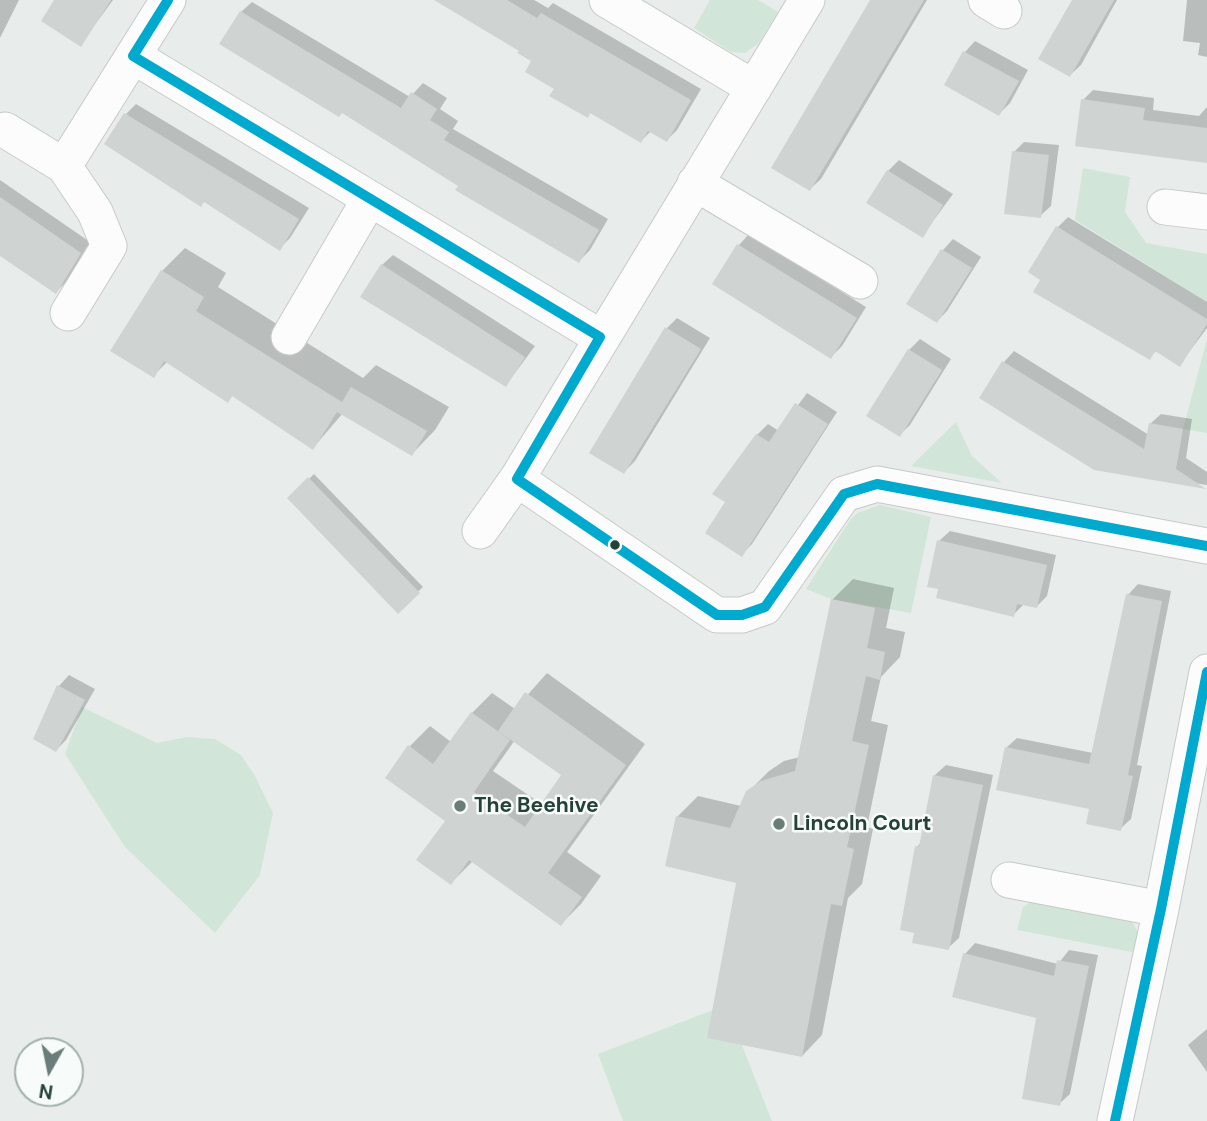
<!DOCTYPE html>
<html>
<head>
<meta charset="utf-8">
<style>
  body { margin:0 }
  #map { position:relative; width:1207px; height:1121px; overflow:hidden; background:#e8edeb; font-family:"DM Sans",sans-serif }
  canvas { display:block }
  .north { position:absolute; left:14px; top:1037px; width:70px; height:70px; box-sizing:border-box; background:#f7fbf9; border:2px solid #a3b1ad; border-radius:50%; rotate:189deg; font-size:19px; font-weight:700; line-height:28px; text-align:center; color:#24423a }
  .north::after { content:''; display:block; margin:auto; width:24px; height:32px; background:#697e78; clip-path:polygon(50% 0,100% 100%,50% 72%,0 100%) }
</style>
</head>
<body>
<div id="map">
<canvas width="1207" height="1121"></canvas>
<div class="north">N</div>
</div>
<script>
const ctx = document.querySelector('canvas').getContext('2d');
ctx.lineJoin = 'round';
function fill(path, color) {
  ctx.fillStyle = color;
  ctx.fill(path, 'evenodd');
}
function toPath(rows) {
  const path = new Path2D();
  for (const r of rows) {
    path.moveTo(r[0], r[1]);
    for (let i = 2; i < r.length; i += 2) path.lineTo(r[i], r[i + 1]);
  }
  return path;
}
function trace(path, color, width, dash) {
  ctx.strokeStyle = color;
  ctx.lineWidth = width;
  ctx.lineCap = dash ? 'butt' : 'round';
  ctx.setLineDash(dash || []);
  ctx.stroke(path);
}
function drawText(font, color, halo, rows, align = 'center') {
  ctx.font = font + ' "DM Sans",sans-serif';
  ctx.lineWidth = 5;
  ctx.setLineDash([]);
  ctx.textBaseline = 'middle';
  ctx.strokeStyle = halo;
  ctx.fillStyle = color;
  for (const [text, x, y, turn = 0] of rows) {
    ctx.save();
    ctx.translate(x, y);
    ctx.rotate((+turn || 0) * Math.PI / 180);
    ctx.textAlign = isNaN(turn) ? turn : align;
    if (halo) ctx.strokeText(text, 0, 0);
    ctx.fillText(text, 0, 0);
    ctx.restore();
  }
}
const green = toPath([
  [710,0,758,0,778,12,759,43,745,53,731,52,694,28],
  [1083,168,1130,177,1125,212,1146,243,1207,254,1207,302,1075,220],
  [1207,339,1207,433,1183,429],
  [956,422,972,456,1002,483,911,466],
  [880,505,931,517,911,613,831,599,806,589,850,520,857,513],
  [82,707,157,743,186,737,215,739,241,755,255,776,273,813,260,875,215,933,125,847,65,754],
  [1037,898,1129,917,1139,934,1137,953,1017,930,1023,907],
  [726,1005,772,1121,623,1121,598,1054]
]);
const shadow = toPath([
  [0,0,19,0,0,38],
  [56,0,113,0,80,45],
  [437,0,534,0,548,8,553,3,701,89,677,130,667,140,651,131,641,141,591,112,587,116,521,50],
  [872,0,927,0,821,179,810,189],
  [1074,0,1117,0,1081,65,1070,75],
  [1187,0,1207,0,1207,57,1198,55,1200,43,1183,41],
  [252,2,410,97,423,83,447,98,440,109,458,121,453,129,608,219,590,250,579,261,460,186,241,12],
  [975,41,1028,70,1010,103,999,114,946,84,965,52],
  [1093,90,1154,98,1153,110,1199,116,1207,107,1207,162,1083,100],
  [136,104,309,208,290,238,279,249,126,114],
  [1024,142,1059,145,1051,206,1040,216,1014,152],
  [899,160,953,194,922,236,888,171],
  [0,180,90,242,66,282,56,292,0,253],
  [1068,217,1207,302,1207,328,1180,364,1157,350,1150,357,1043,280,1058,227],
  [749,234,866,307,842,346,831,357,714,284,739,245],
  [953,239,981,257,947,311,937,321,909,304,943,250],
  [185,248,226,273,218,287,363,378,376,365,449,407,435,430,412,454,343,413,313,448,233,395,228,401,168,361,153,376,162,271],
  [393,255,535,346,506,385,382,265],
  [677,318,710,338,635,461,624,472,667,328],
  [920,339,951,359,910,425,899,435,868,415,909,350],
  [1014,351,1149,435,1150,424,1161,414,1192,419,1186,458,1207,472,1207,485,1095,468,982,397,1004,362],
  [807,393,837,412,752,544,742,554,727,502,715,494,757,435,768,424,779,431],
  [314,474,423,587,398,611,290,498],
  [950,531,1056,555,1047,596,1037,606,1024,604,1013,615,939,541],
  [853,579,894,588,886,628,905,632,900,657,881,677,871,721,888,725,867,827,873,829,862,884,848,898,822,1035,802,1056,738,881,677,817,698,796,741,806,748,792,769,771,784,761,800,757,832,600],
  [1138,584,1171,591,1137,765,1142,766,1131,819,1120,829,1006,748,1017,738,1093,753,1128,595],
  [547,673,645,744,567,852,601,876,581,904,561,924,473,861,451,883,447,820,410,746,430,726,451,742,472,713,492,693,515,709],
  [515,740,564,774,543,805,493,771],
  [69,675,95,689,66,740,56,750,59,686],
  [946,765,993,775,959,938,948,948,917,847,921,842,935,775],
  [975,943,1058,964,1069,950,1098,955,1070,1094,1059,1104,1038,1017,965,954],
  [1207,1029,1207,1072,1188,1045]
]);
const building = toPath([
  [54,0,111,0,81,47,41,21],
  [434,0,507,0,537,18,541,13,691,100,667,142,648,131,641,143,590,113,588,118,549,96,554,89,525,72,531,61,517,53,519,51],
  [870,0,924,0,810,191,771,168],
  [1072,0,1114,0,1070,77,1038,59],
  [240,11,401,108,411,92,437,109,430,120,449,132,444,140,599,230,579,263,455,190,458,186,342,113,339,117,219,44],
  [963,51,1019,81,999,116,944,85],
  [1081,99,1145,108,1143,120,1207,128,1207,163,1075,146],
  [124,113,299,219,280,251,204,202,201,207,104,144],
  [1012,151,1049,155,1041,218,1004,214],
  [887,170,943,205,923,238,866,203],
  [0,197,81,253,56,294,0,256],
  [1056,226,1207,319,1207,324,1180,367,1155,351,1150,360,1033,292,1040,280,1028,272],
  [737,244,857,318,831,359,712,284],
  [941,249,972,268,937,323,906,304],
  [381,264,525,357,506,387,360,297],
  [161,270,204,297,196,311,342,402,351,387,427,431,412,456,337,412,313,450,232,396,228,403,164,361,154,378,110,351],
  [665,327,701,349,624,474,589,453],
  [908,349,942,370,900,437,866,416],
  [1002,361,1144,449,1149,423,1183,429,1176,469,1206,489,1094,470,979,398],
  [795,403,828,424,742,557,705,533,725,502,712,494,756,434,769,442],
  [308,477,420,593,398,614,287,498],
  [937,540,1047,565,1037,608,1017,604,1014,617,936,598,938,589,927,587],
  [1126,594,1162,601,1128,775,1133,776,1121,831,1086,824,1089,809,996,790,1005,747,1089,764],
  [831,599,875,608,867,648,885,652,880,680,866,676,852,741,869,745,847,847,854,849,842,906,831,904,802,1057,707,1038,736,883,665,866,676,816,730,828,746,791,761,781,795,771],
  [57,685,85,700,56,752,33,739],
  [525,692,626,765,548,873,582,897,561,926,469,860,451,885,416,860,445,821,385,778,408,745,433,764,471,712,510,740,474,792,525,827,561,775,498,731],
  [933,775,983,785,949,950,912,943,914,933,900,930,915,846,919,847],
  [963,953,1054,976,1057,960,1089,966,1060,1106,1022,1099,1036,1018,952,997]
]);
const minor = toPath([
  [607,0,754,88],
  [986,0,1004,11],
  [133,56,600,337],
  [5,130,64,166],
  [695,183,860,281],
  [1165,207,1207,212],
  [68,313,109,246,95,212,64,166,168,0],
  [289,337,369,200],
  [517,479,717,615,742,615,765,607,844,494,877,484,1207,546],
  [480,531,517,479,807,0],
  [1009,880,1161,909],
  [1115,1121,1161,909,1207,672]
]);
const bus1 = toPath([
  [168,0,133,56,600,337,517,479,717,615,742,615,765,607,844,494,877,484,1207,546],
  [1115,1121,1161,909,1207,672]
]);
const markers = [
  [615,545,6,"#24423a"],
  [460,806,7,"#697e78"],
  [779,824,7,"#697e78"]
];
const poiNames = [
  ["The Beehive",474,806],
  ["Lincoln Court",793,824]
];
fill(green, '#d1e6d8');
fill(shadow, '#0003');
fill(building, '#cfd4d2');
trace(minor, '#c5cac8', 37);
trace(minor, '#fcfcfc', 35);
trace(bus1, '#00a9ce', 10);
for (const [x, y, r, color] of markers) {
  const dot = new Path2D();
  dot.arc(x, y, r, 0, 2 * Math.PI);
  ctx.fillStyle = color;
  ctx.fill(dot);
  trace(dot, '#f7fbf9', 2.5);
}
drawText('bold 21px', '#24423a', '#f7fbf9', poiNames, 'left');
</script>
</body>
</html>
